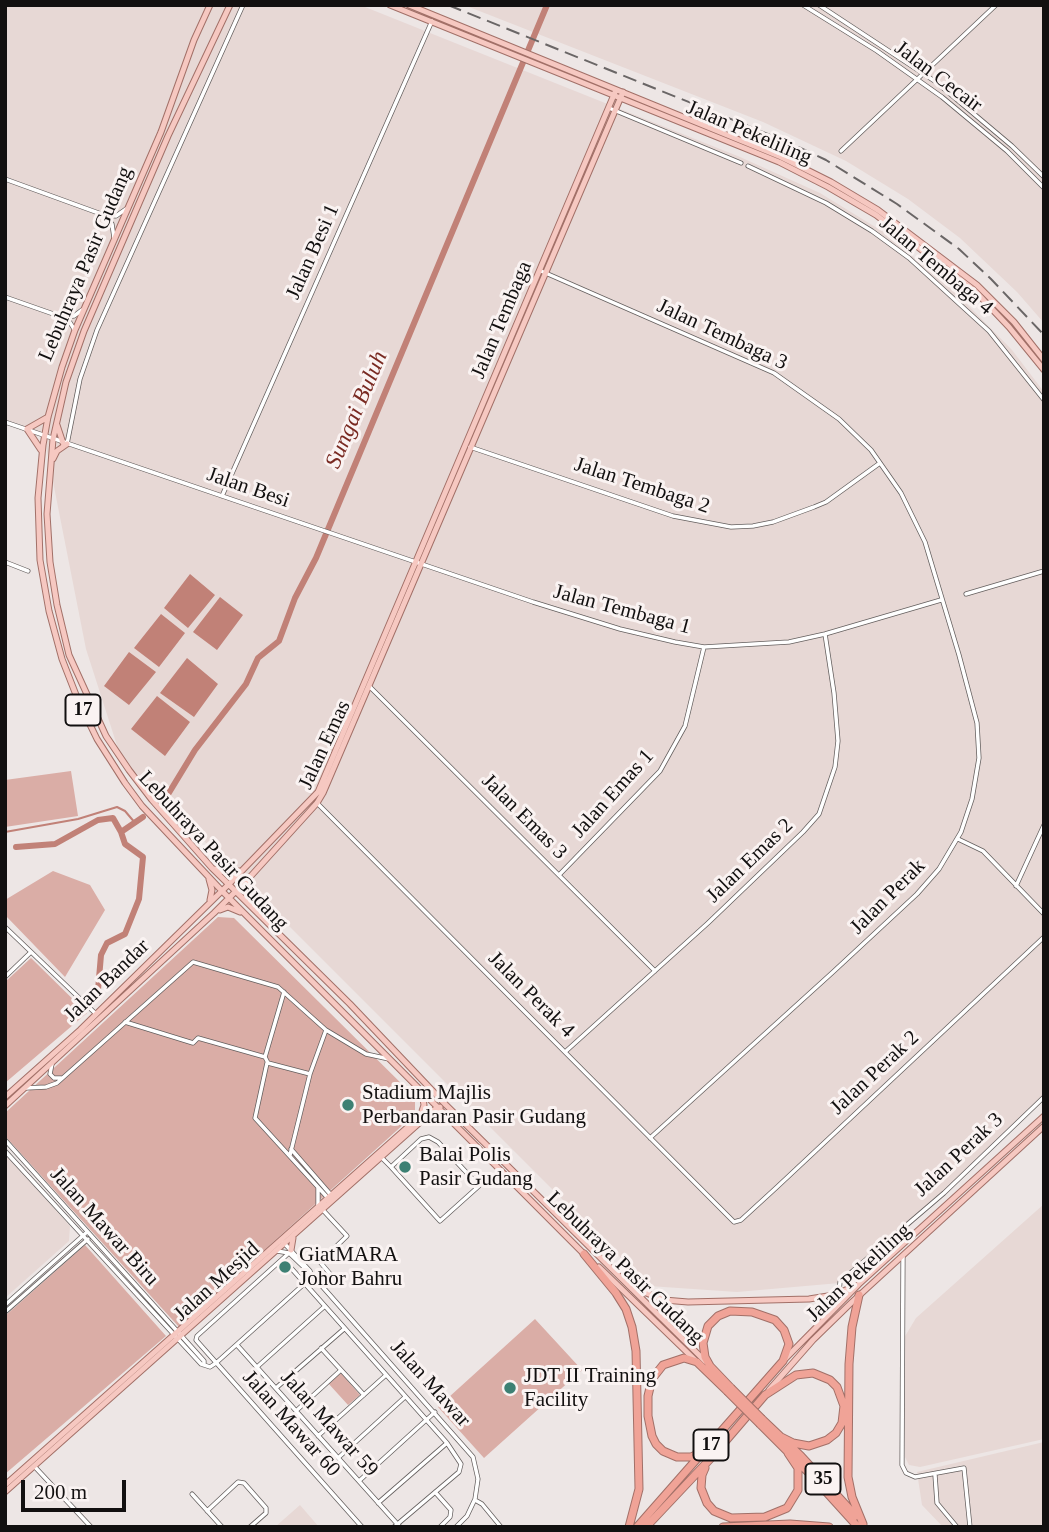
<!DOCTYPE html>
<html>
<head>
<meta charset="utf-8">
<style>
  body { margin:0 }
  #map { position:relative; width:1049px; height:1532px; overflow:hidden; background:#ede6e5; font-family:"Times New Roman",serif }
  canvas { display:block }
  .frame { position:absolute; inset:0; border:7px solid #121010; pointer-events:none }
  .scale { position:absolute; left:21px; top:1480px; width:105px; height:32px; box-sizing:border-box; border:4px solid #121010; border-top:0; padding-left:9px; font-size:21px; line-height:24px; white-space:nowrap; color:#121010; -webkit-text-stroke:5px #faf3f2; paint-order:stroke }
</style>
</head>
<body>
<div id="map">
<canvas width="1049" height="1532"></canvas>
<div class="frame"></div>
<div class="scale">200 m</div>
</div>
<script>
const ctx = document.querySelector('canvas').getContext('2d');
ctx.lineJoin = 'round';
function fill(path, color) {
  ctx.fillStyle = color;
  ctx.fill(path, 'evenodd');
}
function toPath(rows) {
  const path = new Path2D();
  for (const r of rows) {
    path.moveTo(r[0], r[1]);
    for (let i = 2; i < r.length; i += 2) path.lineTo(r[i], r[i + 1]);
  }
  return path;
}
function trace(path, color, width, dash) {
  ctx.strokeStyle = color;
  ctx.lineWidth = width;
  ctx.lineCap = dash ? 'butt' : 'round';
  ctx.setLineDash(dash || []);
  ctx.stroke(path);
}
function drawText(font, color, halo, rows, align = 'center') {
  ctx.font = font + ' "Times New Roman",serif';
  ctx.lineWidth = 6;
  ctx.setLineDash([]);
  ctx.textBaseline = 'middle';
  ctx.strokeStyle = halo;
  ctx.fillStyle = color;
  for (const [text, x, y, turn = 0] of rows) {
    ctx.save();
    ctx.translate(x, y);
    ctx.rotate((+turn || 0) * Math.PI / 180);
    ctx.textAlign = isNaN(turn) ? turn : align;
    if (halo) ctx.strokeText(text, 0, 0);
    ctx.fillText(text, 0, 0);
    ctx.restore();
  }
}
const built = toPath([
  [5,5,360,5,740,157,820,193,885,233,955,292,1012,350,1044,392,1044,1098,851,1282,737,1292,649,1286,121,758,86,649,44,436,5,420],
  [464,5,1044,5,1044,323,1017,292,960,238,908,199,846,161,763,122],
  [5,1152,70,1226,69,1241,5,1298],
  [1044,1204,1044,1439,920,1467,909,1465,905,1457,904,1338,916,1318],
  [1044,1442,1044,1527,943,1527,922,1505,917,1472],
  [300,1505,319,1527,275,1527]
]);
const green = toPath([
  [71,771,78,816,5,827,5,780],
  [53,871,90,885,105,910,65,977,5,915,5,900],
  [218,917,234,918,415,1097,415,1114,179,1327,5,1136,5,1113],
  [31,958,87,1013,5,1083,5,982],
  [85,1245,166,1336,5,1474,5,1316],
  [535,1319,582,1370,484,1458,438,1407],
  [341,1373,360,1395,348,1405,328,1383]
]);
const water = toPath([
  [190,574,215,595,188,628,164,608],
  [220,597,243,615,217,650,193,632],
  [161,614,185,633,159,667,134,648],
  [129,652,156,672,129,705,104,686],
  [187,658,218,684,194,717,160,693],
  [157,696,190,722,165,756,131,729]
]);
const stream = toPath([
  [5,832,78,819,117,807,125,811,136,824]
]);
const river = toPath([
  [159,803,167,796,195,750,246,684,258,658,279,641,295,598,316,558,547,5],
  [16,847,55,844,98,820,113,818,121,832],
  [98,990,101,955,107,943,125,934,139,899,143,857,125,844,121,832,143,817]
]);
const minor = toPath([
  [803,5,877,51,942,97,1007,151,1044,188],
  [819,5,936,82,1012,146,1044,177],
  [609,108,741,163],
  [841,151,996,5],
  [748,166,826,203,872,231,909,258,989,331,1044,400],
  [5,179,104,215,116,216,126,209],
  [106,216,112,224,114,238],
  [541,271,774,373,839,419,871,450,901,493,925,542,959,655,977,723,979,758,972,799,961,832,939,869,917,894,833,972,650,1138],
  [5,297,62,317,69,321,74,329],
  [64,317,74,316,82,310],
  [5,422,533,602,620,629,675,642,704,647,789,642,825,634,941,600],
  [67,444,80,379,97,330,243,5],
  [470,447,673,516,731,527,753,526,773,522,814,507,826,502,880,463],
  [222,496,432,21],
  [5,562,28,571],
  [966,594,1044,571],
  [370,687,655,971],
  [317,803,734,1222,741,1220,777,1187,1044,937],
  [958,839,983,851,1044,914],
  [559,875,660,771,685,726,704,647],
  [1016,886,1044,825],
  [5,927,96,1014],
  [5,977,31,952],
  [125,1022,193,1043,198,1038,265,1057,268,1063,310,1074],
  [565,1052,708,923,803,832,819,814,835,767,838,741,834,693,825,634],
  [265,1057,284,992],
  [267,1063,255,1118,327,1197],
  [52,1064,50,1074,54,1078,61,1078],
  [26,1088,46,1087,57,1083,193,962,278,987,326,1030,366,1054,389,1059],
  [5,1140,204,1361,204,1365],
  [291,1149,331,1195],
  [5,1151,201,1364,210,1367,216,1363,313,1276],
  [290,1155,310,1074,326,1030],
  [381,1157,391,1167,440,1221,479,1186,438,1142,429,1137,421,1139,391,1167],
  [318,1188,318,1205],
  [321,1208,347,1236,320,1262,331,1275],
  [283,1242,310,1271,311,1275],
  [277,1251,289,1253,313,1276,473,1457,478,1479,475,1499,467,1516,456,1527],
  [289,1253,197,1336,196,1340,362,1527],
  [903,1256,902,1465,906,1473,915,1477,964,1468,970,1527],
  [283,1259,447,1443,461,1464,459,1472,394,1527],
  [839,1292,840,1282,944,1193,1044,1097],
  [5,1305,87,1232],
  [5,1312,88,1239],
  [237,1345,400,1527],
  [321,1348,364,1395],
  [257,1367,325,1306],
  [276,1388,344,1329],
  [296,1411,341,1370],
  [318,1436,386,1375],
  [338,1458,405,1397],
  [34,1466,91,1527],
  [935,1475,937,1503,957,1527],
  [359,1481,435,1412],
  [435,1492,451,1510,450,1517,440,1527],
  [192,1494,222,1527],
  [475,1500,482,1504,501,1527],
  [378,1503,447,1443],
  [207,1511,238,1482,244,1483,266,1508,266,1513,250,1527]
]);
const major = toPath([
  [210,5,194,40,161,132,75,330,62,367,48,417,43,445,38,498,40,560,49,611,62,659,78,700,97,739,125,783,142,806,222,891,586,1256],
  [230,5,168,136,84,331,66,382,53,439,47,514,50,562,57,605,69,655,106,736,129,770,152,800,212,868,350,1004,446,1105,705,1361],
  [390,5,779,162,828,187,876,215,974,290,1009,327,1044,370],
  [409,5,781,157,831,182,878,210,977,285,1014,322,1044,360],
  [57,425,63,443],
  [41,450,27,429,48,417],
  [53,459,57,451,67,444],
  [215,869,228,873,239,871],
  [209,879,212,890,210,900],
  [249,880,246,893,250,904],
  [220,910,228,907,240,912],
  [5,1097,80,1030,229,884,318,792,616,90],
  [5,1106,214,913,250,877,317,803,323,793,623,92],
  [421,1114,424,1105,422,1093],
  [291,1250,293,1238],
  [599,1267,695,1360],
  [631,1287,664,1300,688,1302,809,1299,834,1295,855,1286],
  [785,1359,859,1284,1044,1116],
  [769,1390,813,1340,852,1302,1044,1126],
  [5,1485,419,1117,440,1107],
  [5,1492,425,1118,436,1116,447,1121]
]);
const highway = toPath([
  [584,1254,616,1293,626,1309,632,1327,636,1351,639,1489,629,1527],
  [859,1295,852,1327,849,1364,848,1477,852,1497,863,1524],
  [762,1419,801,1456,856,1516],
  [760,1424,809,1473,858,1527],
  [702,1452,691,1457,677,1457,663,1451,656,1444,652,1436,648,1416,648,1396,652,1379,663,1365,684,1358,697,1362,727,1391],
  [705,1468,702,1475,701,1488,707,1503,714,1511,731,1518,765,1517,787,1508,798,1490,798,1468,788,1453],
  [637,1527,783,1361,789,1344,784,1330,775,1320,752,1312,730,1311,718,1316,708,1326,703,1343,705,1357,710,1366,731,1388],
  [646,1527,711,1458,765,1395,796,1375,813,1373,830,1380,837,1387,844,1406,842,1423,836,1433,827,1440,809,1446,793,1443,781,1437],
  [723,1527,790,1524,829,1527]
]);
const rail = toPath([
  [448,5,788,142,826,160,897,204,959,249,991,279,1044,335]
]);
const highwayBridge = toPath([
  [731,1388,762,1419],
  [727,1391,760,1424]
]);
const markers = [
  [348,1105,7,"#3d8073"],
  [405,1167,7,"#3d8073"],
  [285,1267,7,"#3d8073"],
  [510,1388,7,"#3d8073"]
];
const shields = [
  [83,710,35],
  [711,1445,35],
  [823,1479,35]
];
const shieldNames = [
  ["17",83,710],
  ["17",711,1445],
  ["35",823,1479]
];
const streetNames = [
  ["Jalan Cecair",938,77,37],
  ["Jalan Pekeliling",749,133,23],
  ["Jalan Besi 1",313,252,-66],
  ["Lebuhraya Pasir Gudang",86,264,-67],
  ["Jalan Tembaga 4",936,266,40],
  ["Jalan Tembaga",502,320,-67],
  ["Jalan Tembaga 3",722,335,25],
  ["Jalan Tembaga 2",642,486,18],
  ["Jalan Besi",248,488,19],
  ["Jalan Tembaga 1",622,610,15],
  ["Jalan Emas",325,745,-65],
  ["Jalan Emas 1",613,794,-48],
  ["Jalan Emas 3",524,817,45],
  ["Lebuhraya Pasir Gudang",213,851,47],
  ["Jalan Emas 2",750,861,-44],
  ["Jalan Perak",888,897,-45],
  ["Jalan Bandar",107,981,-44],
  ["Jalan Perak 4",531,995,45],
  ["Jalan Perak 2",875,1073,-43],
  ["Jalan Perak 3",959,1155,-43],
  ["Jalan Mawar Biru",104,1227,48],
  ["Lebuhraya Pasir Gudang",625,1268,44],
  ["Jalan Pekeliling",859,1273,-43],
  ["Jalan Mesjid",217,1282,-42],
  ["Jalan Mawar",430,1384,48],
  ["Jalan Mawar 60",291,1424,48],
  ["Jalan Mawar 59",329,1424,48]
];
const poiNames = [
  ["Stadium Majlis",362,1093],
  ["Perbandaran Pasir Gudang",362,1117],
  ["Balai Polis",419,1155],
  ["Pasir Gudang",419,1179],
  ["GiatMARA",299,1255],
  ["Johor Bahru",299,1279],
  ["JDT II Training",524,1376],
  ["Facility",524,1400]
];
const waterNames = [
  ["Sungai Buluh",357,410,-67]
];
fill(built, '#e7d8d5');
fill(green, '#daada6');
fill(water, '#c18177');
trace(stream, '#c18177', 2);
trace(river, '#c18177', 6);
trace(minor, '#645f5e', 5);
trace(major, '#a27068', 7);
trace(highway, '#a27068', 9);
trace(minor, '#fff', 3.5);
trace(major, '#f6c8c1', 5);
trace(highway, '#f0a397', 7);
trace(rail, '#6a6666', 2, [14, 7]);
trace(highwayBridge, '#a27068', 9, []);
trace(highwayBridge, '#f0a397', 7);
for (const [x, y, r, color] of markers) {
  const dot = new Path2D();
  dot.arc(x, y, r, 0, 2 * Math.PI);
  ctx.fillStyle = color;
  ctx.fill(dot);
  trace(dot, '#faf3f2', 2.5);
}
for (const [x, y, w] of shields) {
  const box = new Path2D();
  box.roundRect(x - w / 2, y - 15.5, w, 31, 5);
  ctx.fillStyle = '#faf3f2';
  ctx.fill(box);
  trace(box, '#121010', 2);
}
drawText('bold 19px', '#121010', null, shieldNames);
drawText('21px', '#121010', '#faf3f2', streetNames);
drawText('21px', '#121010', '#faf3f2', poiNames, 'left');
drawText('italic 23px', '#792a22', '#faf3f2', waterNames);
</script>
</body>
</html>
